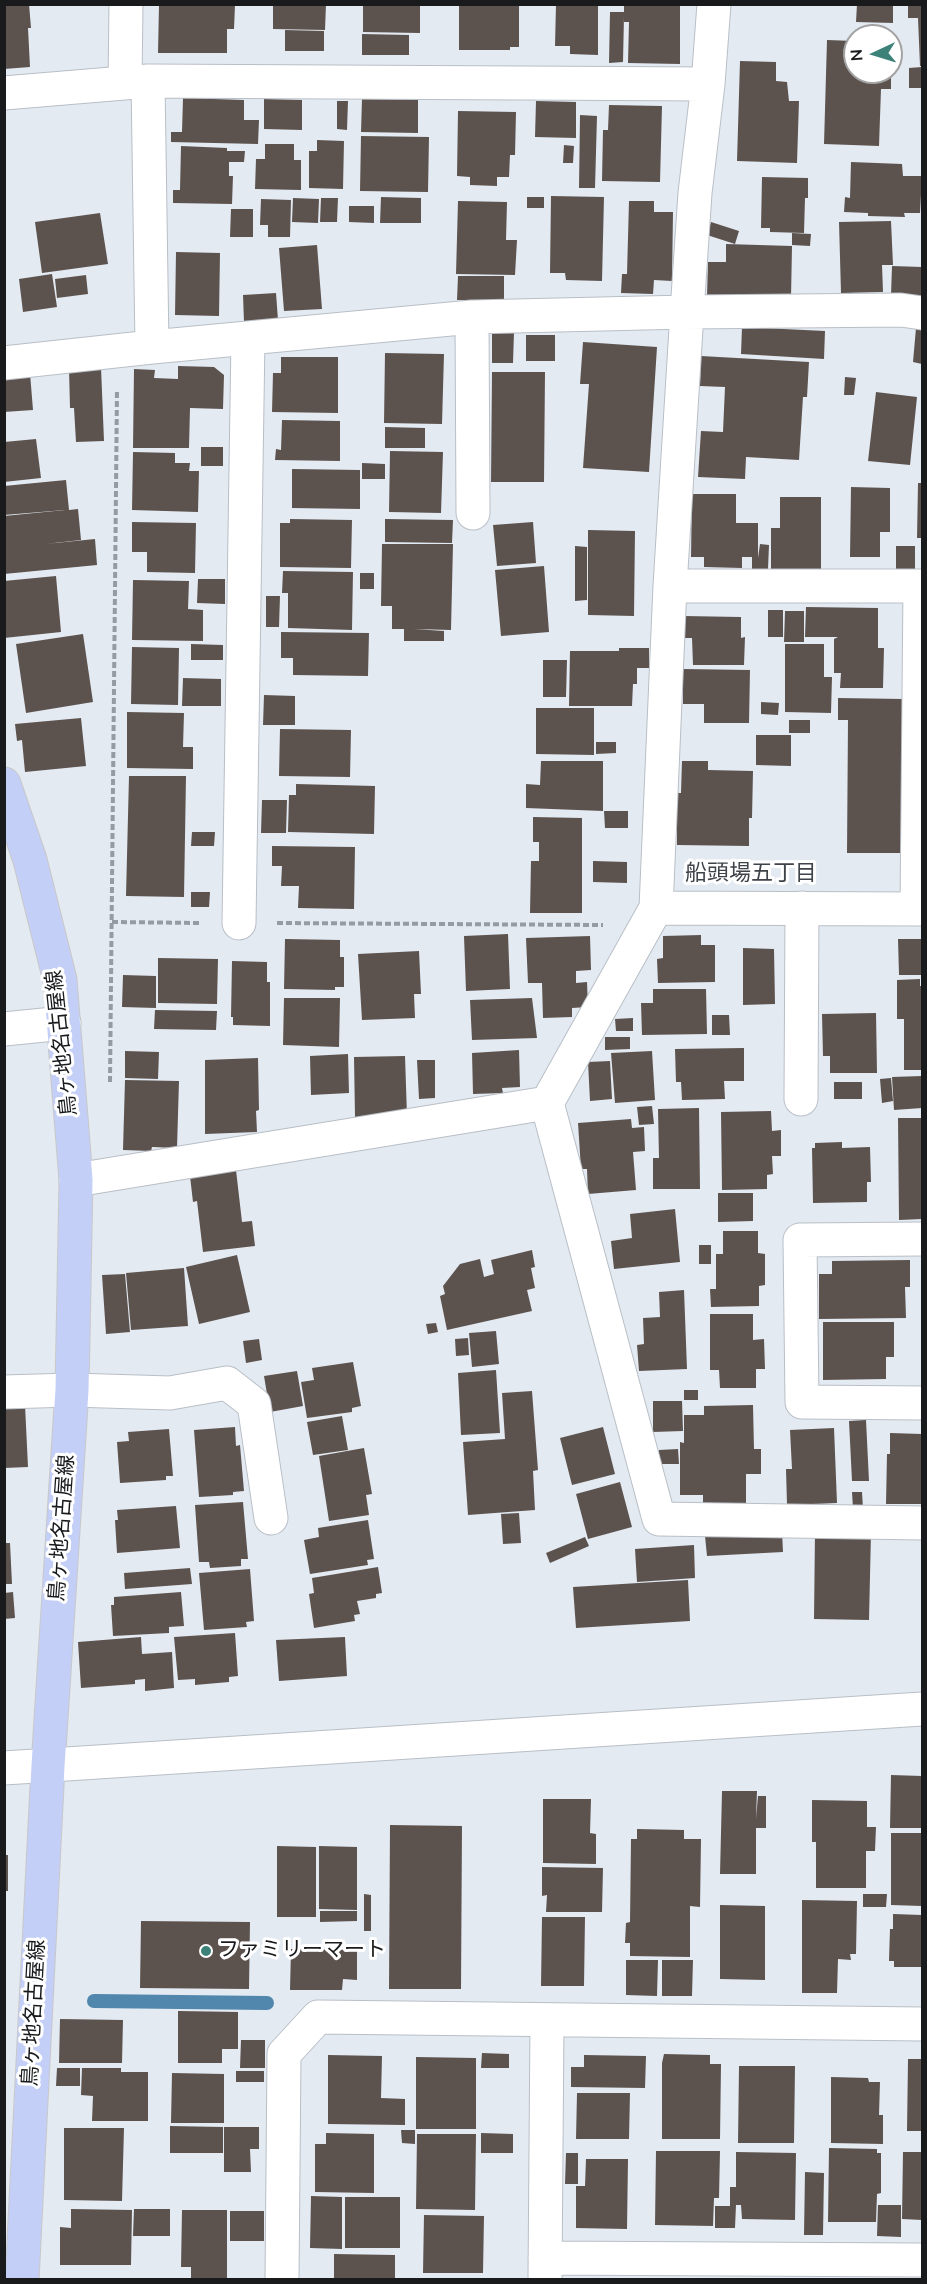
<!DOCTYPE html>
<html>
<head>
<meta charset="utf-8">
<style>
  body { margin:0 }
  #map { position:relative; width:927px; height:2284px; overflow:hidden; background:#e4eaf2; font-family:"Nunito Sans",sans-serif }
  canvas { display:block }
  .frame { position:absolute; inset:0; border:6px solid #181a1c; pointer-events:none }
  .north { position:absolute; left:843px; top:24px; width:60px; height:60px; box-sizing:border-box; background:#fff; border:2px solid #a3a3a4; border-radius:50%; rotate:266deg; font-size:16px; font-weight:700; line-height:24px; text-align:center; color:#181a1c }
  .north::after { content:''; display:block; margin:auto; width:21px; height:27px; background:#3d8279; clip-path:polygon(50% 0,100% 100%,50% 72%,0 100%) }
</style>
</head>
<body>
<div id="map">
<canvas width="927" height="2284"></canvas>
<div class="frame"></div>
<div class="north">N</div>
</div>
<script>
const ctx = document.querySelector('canvas').getContext('2d');
ctx.lineJoin = 'round';
function toPath(rows) {
  const path = new Path2D();
  for (const r of rows) {
    path.moveTo(r[0], r[1]);
    for (let i = 2; i < r.length; i += 2) path.lineTo(r[i], r[i + 1]);
  }
  return path;
}
function trace(path, color, width, dash) {
  ctx.strokeStyle = color;
  ctx.lineWidth = width;
  ctx.lineCap = dash ? 'butt' : 'round';
  ctx.setLineDash(dash || []);
  ctx.stroke(path);
}
function fill(path, color) {
  ctx.fillStyle = color;
  ctx.fill(path, 'evenodd');
}
function drawText(font, color, halo, rows, align = 'center') {
  ctx.font = font + ' "Nunito Sans","Noto Sans JP",sans-serif';
  ctx.lineWidth = 6;
  ctx.setLineDash([]);
  ctx.textBaseline = 'middle';
  ctx.strokeStyle = halo;
  ctx.fillStyle = color;
  for (const [text, x, y, turn = 0] of rows) {
    ctx.save();
    ctx.translate(x, y);
    ctx.rotate((+turn || 0) * Math.PI / 180);
    ctx.textAlign = isNaN(turn) ? turn : align;
    if (halo) ctx.strokeText(text, 0, 0);
    ctx.fillText(text, 0, 0);
    ctx.restore();
  }
}
const stream = toPath([
  [94,2001,267,2003]
]);
const building = toPath([
  [4,4,29,4,31,28,28,28,30,67,4,69,4,30,11,30,4,30],
  [273,4,326,4,325,30,273,29],
  [363,4,420,4,420,33,363,32],
  [459,4,519,4,519,47,510,47,510,50,459,50],
  [556,4,598,4,598,55,570,54,570,46,555,46],
  [624,4,680,4,680,64,628,63,629,22,624,22,624,16,623,62,609,63,610,12,624,12],
  [857,4,893,4,893,23,856,22],
  [908,4,922,4,922,66,920,66,918,18,908,18],
  [159,5,235,5,234,29,227,29,227,53,158,53],
  [285,30,324,31,324,51,285,51],
  [362,34,409,35,409,55,362,55],
  [827,40,855,41,855,72,891,72,891,89,881,89,879,146,824,144],
  [740,61,776,62,776,81,787,82,789,101,799,101,797,163,737,161],
  [922,67,922,88,909,88,909,68],
  [183,98,244,100,244,120,259,120,258,144,171,142,171,132,182,132],
  [264,99,302,100,302,130,264,129],
  [362,99,418,100,418,133,361,132],
  [337,101,348,101,347,130,337,129],
  [536,101,576,102,576,138,535,137],
  [609,105,662,106,660,182,602,181,603,130,608,130],
  [458,111,516,112,515,155,510,155,509,177,497,177,497,186,470,185,470,177,457,176],
  [580,115,597,116,595,188,579,188],
  [361,136,429,137,428,192,360,191],
  [317,140,344,141,343,189,309,188,309,151,317,151],
  [265,144,294,144,294,160,301,160,301,190,255,189,256,159,265,159],
  [564,145,574,146,573,163,563,163],
  [181,146,227,148,227,151,245,151,244,162,229,162,229,176,233,176,232,204,173,203,173,190,180,190],
  [851,162,902,164,903,176,922,176,920,213,904,213,905,217,868,216,868,213,844,212,845,197,850,198],
  [762,177,808,178,808,198,805,198,804,233,770,232,770,228,761,228],
  [551,196,604,197,602,281,566,280,565,273,550,273],
  [381,197,421,198,421,223,380,223],
  [527,197,544,197,544,208,527,208],
  [293,198,319,199,318,223,292,222],
  [321,198,338,198,337,222,320,222],
  [261,199,291,200,290,237,268,237,268,225,260,225],
  [458,201,507,202,506,240,517,240,515,275,456,274],
  [629,201,654,201,654,212,673,212,672,281,654,280,653,294,621,293,622,274,627,274],
  [349,206,374,206,374,223,349,222],
  [231,209,253,209,253,237,230,237],
  [100,213,108,264,42,273,35,222],
  [891,221,893,265,882,265,883,292,841,293,839,222],
  [711,222,739,231,735,244,707,235],
  [792,233,811,234,810,246,792,245],
  [726,244,792,246,791,298,707,296,708,262,726,262],
  [317,245,322,309,284,311,279,248],
  [176,252,220,253,219,316,175,315],
  [892,266,922,267,922,296,891,295],
  [52,274,57,307,23,312,19,279],
  [86,275,88,294,57,298,55,279],
  [458,276,504,276,504,301,457,300],
  [276,293,278,320,244,322,243,295],
  [742,327,825,331,824,359,741,354],
  [916,328,922,329,922,364,913,362],
  [492,331,514,332,513,363,492,363],
  [526,335,555,335,555,361,526,361],
  [583,342,657,347,649,472,583,468,589,384,580,384],
  [385,353,444,354,442,424,384,423],
  [701,356,809,362,807,397,803,397,799,460,746,457,745,479,698,477,701,431,723,432,725,387,700,386],
  [281,357,338,357,338,413,272,412,273,373,281,373],
  [178,366,214,367,224,375,223,409,190,408,189,448,133,448,134,369,155,370,154,378,178,379],
  [101,367,104,441,76,442,74,408,70,408,69,369],
  [492,372,545,372,544,482,491,482],
  [30,373,33,410,4,412,4,376],
  [845,377,856,378,854,395,844,395],
  [876,392,917,397,910,465,868,461],
  [282,420,340,421,340,461,275,460,276,449,281,450],
  [385,427,425,428,425,448,385,448],
  [36,439,41,478,4,482,4,442],
  [201,447,223,447,223,466,201,466],
  [390,451,443,452,441,513,389,512],
  [133,452,175,453,175,463,190,463,189,471,199,471,198,512,132,510],
  [362,463,385,464,385,479,362,479],
  [292,469,360,470,360,509,292,508],
  [66,480,69,510,78,509,81,540,45,544,95,539,97,565,4,574,4,516,65,510,4,515,4,486],
  [918,483,922,483,922,538,917,538],
  [851,487,890,488,890,532,880,532,880,557,850,557],
  [692,494,736,494,736,523,758,523,758,558,760,544,769,545,768,569,752,569,752,557,742,557,742,568,704,567,704,557,691,557],
  [780,497,821,497,821,569,771,569,771,528,780,528],
  [290,519,352,520,351,568,280,567,280,523,290,523],
  [385,519,453,520,452,543,385,542],
  [132,522,196,523,195,573,147,572,147,552,132,552],
  [533,522,536,563,497,566,493,525],
  [588,530,635,531,634,616,588,615],
  [382,544,453,544,451,630,414,629,444,631,444,641,404,641,404,629,392,629,392,606,381,606],
  [575,546,587,547,587,600,575,601],
  [896,546,915,546,915,571,896,571],
  [544,566,549,632,501,636,495,570],
  [283,571,353,572,352,630,288,628,288,593,282,593],
  [360,573,374,573,374,589,360,589],
  [56,576,61,632,4,638,4,581],
  [198,579,225,579,225,604,197,603],
  [133,580,189,581,188,609,203,610,203,641,132,640],
  [266,596,280,596,279,627,266,627],
  [806,607,878,608,878,648,884,648,883,688,840,688,841,673,834,673,834,639,838,637,805,637],
  [768,610,783,610,783,637,768,637],
  [785,611,804,611,804,642,784,642],
  [684,616,741,617,741,638,745,637,744,665,693,665,692,638,685,638],
  [281,632,369,633,368,676,293,675,293,658,281,658],
  [83,634,93,702,26,713,16,644],
  [191,644,223,645,223,660,191,660],
  [785,644,824,644,824,677,832,677,831,713,785,712],
  [132,647,179,648,178,705,131,704],
  [619,648,649,648,649,668,637,668,637,684,633,684,632,706,569,706,570,651,619,651],
  [543,660,567,660,566,697,543,697],
  [683,669,750,670,749,723,704,723,704,704,683,704],
  [183,678,221,679,221,706,182,706],
  [264,695,295,696,295,725,263,725],
  [838,698,903,699,903,853,847,853,848,720,838,720],
  [761,702,779,703,778,715,761,714],
  [536,708,594,708,594,755,536,754],
  [127,712,184,713,183,747,193,747,193,769,127,768],
  [81,718,86,766,25,772,22,740,17,741,15,724],
  [789,720,810,720,810,733,789,733],
  [280,729,351,730,350,777,279,776],
  [756,735,791,735,791,766,756,765],
  [596,742,616,742,616,753,596,754],
  [541,761,603,761,603,811,526,808,526,784,540,785],
  [682,761,708,761,708,770,753,771,752,818,749,818,749,846,677,845,677,793,681,793],
  [129,776,186,776,184,897,126,896],
  [296,784,375,786,374,834,288,832,289,795,296,795],
  [262,800,287,800,286,833,261,833],
  [604,811,628,811,628,828,605,828],
  [533,817,582,818,582,913,530,913,531,861,539,861,539,842,533,842],
  [192,832,215,832,214,846,191,846],
  [272,846,355,847,354,909,298,908,299,886,281,886,282,866,272,866],
  [593,861,627,862,627,883,593,882],
  [191,892,210,892,209,907,191,907],
  [508,934,510,989,466,991,464,936],
  [701,935,701,945,715,945,715,982,658,983,657,959,663,958,663,936],
  [590,936,591,970,576,971,576,983,587,982,588,1007,572,1008,572,1017,543,1018,542,983,528,983,526,938],
  [285,939,340,940,340,957,344,957,344,987,335,987,335,990,284,989],
  [898,939,922,939,922,975,899,975],
  [743,948,774,949,775,1004,743,1005],
  [419,951,421,994,414,994,415,1018,362,1020,358,954],
  [158,958,218,959,217,1004,158,1003],
  [232,961,267,962,267,982,270,982,270,1026,233,1025,233,1017,231,1017],
  [123,975,156,976,156,1008,122,1007],
  [920,979,920,986,922,986,922,1070,904,1070,904,1019,897,1019,897,980],
  [653,989,706,989,707,1034,642,1035,641,1003,653,1003],
  [284,998,340,998,339,1047,283,1045],
  [532,998,537,1038,472,1040,470,1000],
  [155,1010,217,1011,216,1030,154,1029],
  [876,1013,877,1073,830,1073,830,1056,823,1056,822,1014],
  [712,1015,729,1015,730,1035,712,1035],
  [633,1018,633,1031,616,1031,615,1019],
  [605,1037,630,1037,630,1049,605,1050],
  [744,1048,744,1081,724,1081,725,1099,682,1100,681,1082,676,1082,675,1049],
  [519,1050,520,1087,502,1088,503,1093,473,1094,472,1053],
  [125,1051,159,1052,158,1079,125,1078],
  [652,1051,655,1100,615,1103,611,1053],
  [348,1054,349,1093,311,1095,310,1056],
  [405,1056,407,1116,355,1117,354,1057],
  [258,1058,259,1110,256,1111,257,1132,205,1134,205,1060],
  [417,1060,435,1060,435,1098,419,1099],
  [610,1061,612,1099,590,1101,588,1062],
  [922,1076,922,1108,894,1110,892,1077],
  [891,1078,893,1101,882,1103,880,1079],
  [125,1080,179,1081,177,1148,152,1147,151,1151,123,1150],
  [834,1082,862,1082,862,1099,834,1099],
  [652,1106,654,1124,639,1125,637,1107],
  [699,1108,700,1189,653,1189,653,1158,659,1158,658,1109],
  [771,1111,772,1131,781,1130,781,1156,772,1156,773,1174,767,1175,767,1189,722,1190,721,1112],
  [898,1118,922,1118,922,1219,899,1220],
  [631,1119,632,1128,644,1127,645,1151,633,1152,636,1190,588,1194,587,1169,581,1169,578,1123],
  [842,1142,842,1148,870,1147,871,1182,867,1182,867,1202,813,1203,812,1148,815,1148,815,1143],
  [236,1170,242,1222,252,1221,255,1246,203,1252,197,1201,193,1202,190,1176],
  [718,1193,753,1193,753,1221,718,1222],
  [675,1209,680,1262,614,1269,611,1241,632,1238,630,1214],
  [723,1231,758,1231,758,1253,765,1254,765,1285,759,1286,759,1306,711,1307,710,1289,716,1289,716,1254,723,1254],
  [699,1245,711,1245,711,1264,699,1264],
  [532,1250,535,1267,531,1268,535,1288,527,1290,532,1311,447,1330,440,1296,445,1294,443,1286,460,1264,480,1259,484,1277,494,1274,491,1260],
  [237,1255,250,1312,199,1324,186,1267],
  [910,1260,910,1287,905,1287,906,1318,819,1319,819,1274,832,1274,832,1261],
  [184,1268,188,1326,131,1330,126,1273],
  [125,1274,130,1332,106,1334,102,1275],
  [684,1290,687,1369,639,1371,637,1345,644,1344,643,1318,660,1317,659,1292],
  [710,1314,753,1314,753,1340,764,1339,765,1369,756,1369,756,1388,720,1388,719,1370,710,1370],
  [823,1322,894,1322,894,1357,886,1357,886,1379,823,1380],
  [436,1323,438,1332,428,1334,426,1324],
  [496,1331,499,1364,472,1367,469,1333],
  [468,1338,469,1355,456,1356,455,1339],
  [259,1339,262,1360,246,1363,243,1341],
  [353,1362,361,1406,352,1408,352,1412,307,1418,301,1382,314,1380,312,1368],
  [496,1370,500,1433,461,1435,458,1373],
  [297,1371,303,1406,270,1412,264,1376],
  [684,1390,698,1390,698,1400,684,1400],
  [532,1391,538,1470,533,1471,535,1510,468,1515,463,1442,505,1439,502,1393],
  [653,1401,682,1401,683,1431,653,1432],
  [25,1405,28,1467,4,1468,4,1406],
  [753,1405,754,1449,761,1449,761,1474,746,1474,746,1505,703,1506,703,1495,680,1495,680,1442,684,1443,684,1415,704,1415,704,1406],
  [342,1416,348,1450,313,1455,307,1422],
  [866,1420,869,1481,852,1481,849,1421],
  [235,1427,236,1446,240,1445,244,1491,233,1492,233,1495,199,1497,194,1430],
  [603,1427,615,1474,572,1485,560,1438],
  [834,1428,837,1503,787,1505,786,1469,792,1469,790,1430],
  [169,1429,173,1476,166,1476,166,1480,120,1483,117,1442,129,1441,128,1432],
  [890,1433,922,1434,922,1504,886,1504,887,1454,890,1454],
  [364,1448,372,1494,366,1495,369,1515,329,1521,319,1456],
  [678,1449,679,1464,659,1464,659,1450],
  [620,1482,632,1527,588,1539,576,1494],
  [852,1492,862,1492,863,1509,853,1509],
  [243,1502,248,1559,241,1559,241,1566,210,1568,209,1562,199,1562,195,1505],
  [176,1506,180,1548,117,1553,115,1520,118,1520,117,1510],
  [519,1513,521,1543,503,1544,501,1514],
  [368,1520,374,1559,367,1560,368,1565,310,1574,304,1540,319,1537,318,1528],
  [782,1531,783,1552,707,1556,705,1536],
  [815,1532,871,1532,869,1620,814,1619],
  [585,1537,589,1546,550,1563,546,1553],
  [4,1543,10,1543,12,1584,4,1584],
  [694,1545,695,1578,637,1582,635,1549],
  [378,1567,382,1593,376,1594,376,1598,357,1601,360,1614,354,1615,355,1621,314,1628,309,1594,314,1593,312,1578],
  [190,1568,192,1584,125,1589,124,1573],
  [250,1569,254,1621,246,1622,247,1627,204,1630,199,1573],
  [688,1580,690,1621,576,1628,573,1587],
  [13,1592,15,1618,4,1619,4,1593],
  [181,1592,184,1626,169,1627,169,1633,113,1636,111,1605,114,1605,114,1597],
  [235,1633,238,1676,229,1677,229,1682,195,1685,195,1679,178,1680,174,1637],
  [141,1637,142,1654,172,1652,174,1688,145,1691,145,1679,135,1680,135,1684,81,1688,78,1642],
  [345,1637,347,1676,279,1681,276,1640],
  [891,1775,922,1776,922,1828,890,1828],
  [722,1791,757,1791,756,1819,758,1796,766,1796,766,1828,756,1828,756,1874,720,1874],
  [543,1799,591,1799,590,1833,596,1834,596,1864,543,1863],
  [812,1800,867,1801,867,1827,876,1827,875,1851,866,1851,866,1888,816,1888,816,1842,812,1842],
  [390,1825,462,1826,461,1989,389,1989],
  [637,1829,684,1830,684,1839,701,1839,700,1907,690,1906,690,1957,630,1956,630,1943,625,1943,626,1923,630,1922,631,1839,637,1839],
  [891,1833,922,1833,922,1906,891,1905],
  [277,1846,316,1847,316,1917,277,1917],
  [319,1846,357,1847,357,1910,319,1909],
  [4,1855,8,1855,8,1891,4,1891],
  [542,1867,603,1868,602,1912,546,1912,547,1895,542,1896],
  [364,1894,371,1895,371,1931,364,1931],
  [863,1894,887,1894,886,1907,863,1907],
  [802,1900,857,1901,856,1954,850,1954,851,1960,838,1959,837,1993,802,1993],
  [720,1905,765,1906,765,1980,720,1979],
  [320,1911,357,1911,357,1921,320,1922],
  [893,1914,922,1915,922,1967,894,1967,894,1961,889,1961,890,1929,893,1929],
  [542,1917,585,1917,584,1986,541,1986],
  [141,1921,250,1922,249,1989,140,1988],
  [291,1949,357,1950,357,1980,343,1979,342,1990,290,1990],
  [626,1960,658,1960,657,1996,626,1995],
  [662,1960,693,1960,692,1996,662,1996],
  [178,2011,238,2012,238,2049,222,2049,222,2063,178,2063],
  [60,2019,123,2020,122,2063,59,2063],
  [241,2040,265,2040,265,2068,240,2068],
  [482,2053,509,2054,509,2068,481,2068],
  [664,2054,710,2055,710,2064,721,2064,720,2139,662,2139,662,2063],
  [328,2055,382,2056,381,2098,405,2099,405,2125,328,2124],
  [584,2055,646,2056,645,2088,571,2087,571,2067,584,2067],
  [416,2057,476,2058,476,2129,416,2129],
  [908,2059,922,2059,922,2131,907,2131],
  [739,2066,795,2066,794,2143,738,2143],
  [57,2068,80,2068,80,2086,56,2086],
  [82,2068,121,2068,121,2072,148,2072,148,2121,92,2121,93,2096,81,2095],
  [236,2071,264,2071,264,2082,236,2082],
  [172,2073,224,2074,224,2123,171,2123],
  [831,2077,868,2078,869,2082,880,2082,879,2115,883,2115,883,2144,831,2143],
  [577,2093,630,2093,629,2139,576,2139],
  [170,2126,223,2127,223,2153,170,2153],
  [224,2127,259,2127,259,2149,250,2149,251,2172,224,2172],
  [64,2128,124,2128,122,2201,64,2200],
  [401,2130,415,2130,415,2144,402,2143],
  [326,2133,374,2134,374,2193,315,2192,315,2144,326,2144],
  [481,2133,513,2134,513,2153,481,2153],
  [417,2134,476,2134,475,2210,416,2209],
  [829,2148,877,2149,877,2153,881,2153,881,2193,877,2194,876,2222,828,2222],
  [656,2151,720,2151,719,2198,714,2198,713,2226,655,2225],
  [736,2152,796,2153,795,2220,742,2219,741,2205,736,2205,735,2228,715,2228,715,2206,730,2206,730,2187,736,2187],
  [903,2152,922,2152,922,2220,902,2219],
  [566,2153,578,2153,578,2184,565,2184],
  [586,2159,628,2159,627,2229,576,2228,576,2186,585,2186],
  [805,2172,824,2173,823,2235,804,2235],
  [311,2196,342,2197,342,2249,310,2248],
  [345,2197,400,2197,400,2248,345,2248],
  [878,2205,901,2205,901,2237,877,2236],
  [71,2209,132,2210,131,2265,60,2265,60,2227,71,2228],
  [134,2209,170,2209,170,2236,133,2236],
  [182,2210,227,2210,227,2280,191,2280,191,2267,181,2267],
  [230,2211,264,2211,264,2241,230,2241],
  [424,2215,484,2216,483,2273,423,2273],
  [334,2254,395,2255,395,2280,334,2280]
]);
const path = toPath([
  [112,922,201,923],
  [277,923,603,925],
  [110,1082,117,390]
]);
const minor = toPath([
  [148,81,152,347],
  [125,83,126,4],
  [4,93,148,81,708,84],
  [472,317,473,513],
  [4,363,152,347,472,317,687,312,901,310,922,313],
  [670,586,920,586,917,909],
  [656,908,922,909],
  [239,923,248,338],
  [4,1029,64,1023],
  [801,1099,802,908],
  [547,1103,659,1519,922,1523],
  [76,1180,547,1103,656,908,670,586,687,312,695,193,708,84,714,4],
  [922,1239,800,1240,802,1402,922,1403],
  [4,1392,72,1390,170,1393,227,1383,254,1404,271,1518],
  [4,1768,922,1709],
  [545,2258,922,2260],
  [545,2279,547,2020],
  [282,2280,284,2054,318,2017,922,2024]
]);
const major = toPath([
  [4,784,30,860,60,980,76,1180,72,1390,48,1766,22,2280]
]);
const markers = [
  [206,1951,6,"#3d8279"]
];
const streetNames = [
  ["鳥ヶ地名古屋線",63,1043,-96],
  ["鳥ヶ地名古屋線",63,1528,-86],
  ["鳥ヶ地名古屋線",35,2013,-87]
];
const poiNames = [
  ["ファミリーマート",218,1951]
];
const neighbourhoodNames = [
  ["船頭場五丁目",751,875]
];
trace(stream, '#5186ad', 14);
fill(building, '#5c534f');
trace(minor, '#b9bfc6', 35);
trace(major, '#c8c8c9', 35);
trace(path, '#969ba1', 4, [6, 3]);
trace(minor, '#fff', 33);
trace(major, '#c4cff7', 33);
for (const [x, y, r, color] of markers) {
  const dot = new Path2D();
  dot.arc(x, y, r, 0, 2 * Math.PI);
  ctx.fillStyle = color;
  ctx.fill(dot);
  trace(dot, '#fff', 2);
}
drawText('21px', '#181a1c', '#fff', streetNames);
drawText('21px', '#181a1c', '#fff', poiNames, 'left');
drawText('22px', '#3f444a', '#fff', neighbourhoodNames);
</script>
</body>
</html>
